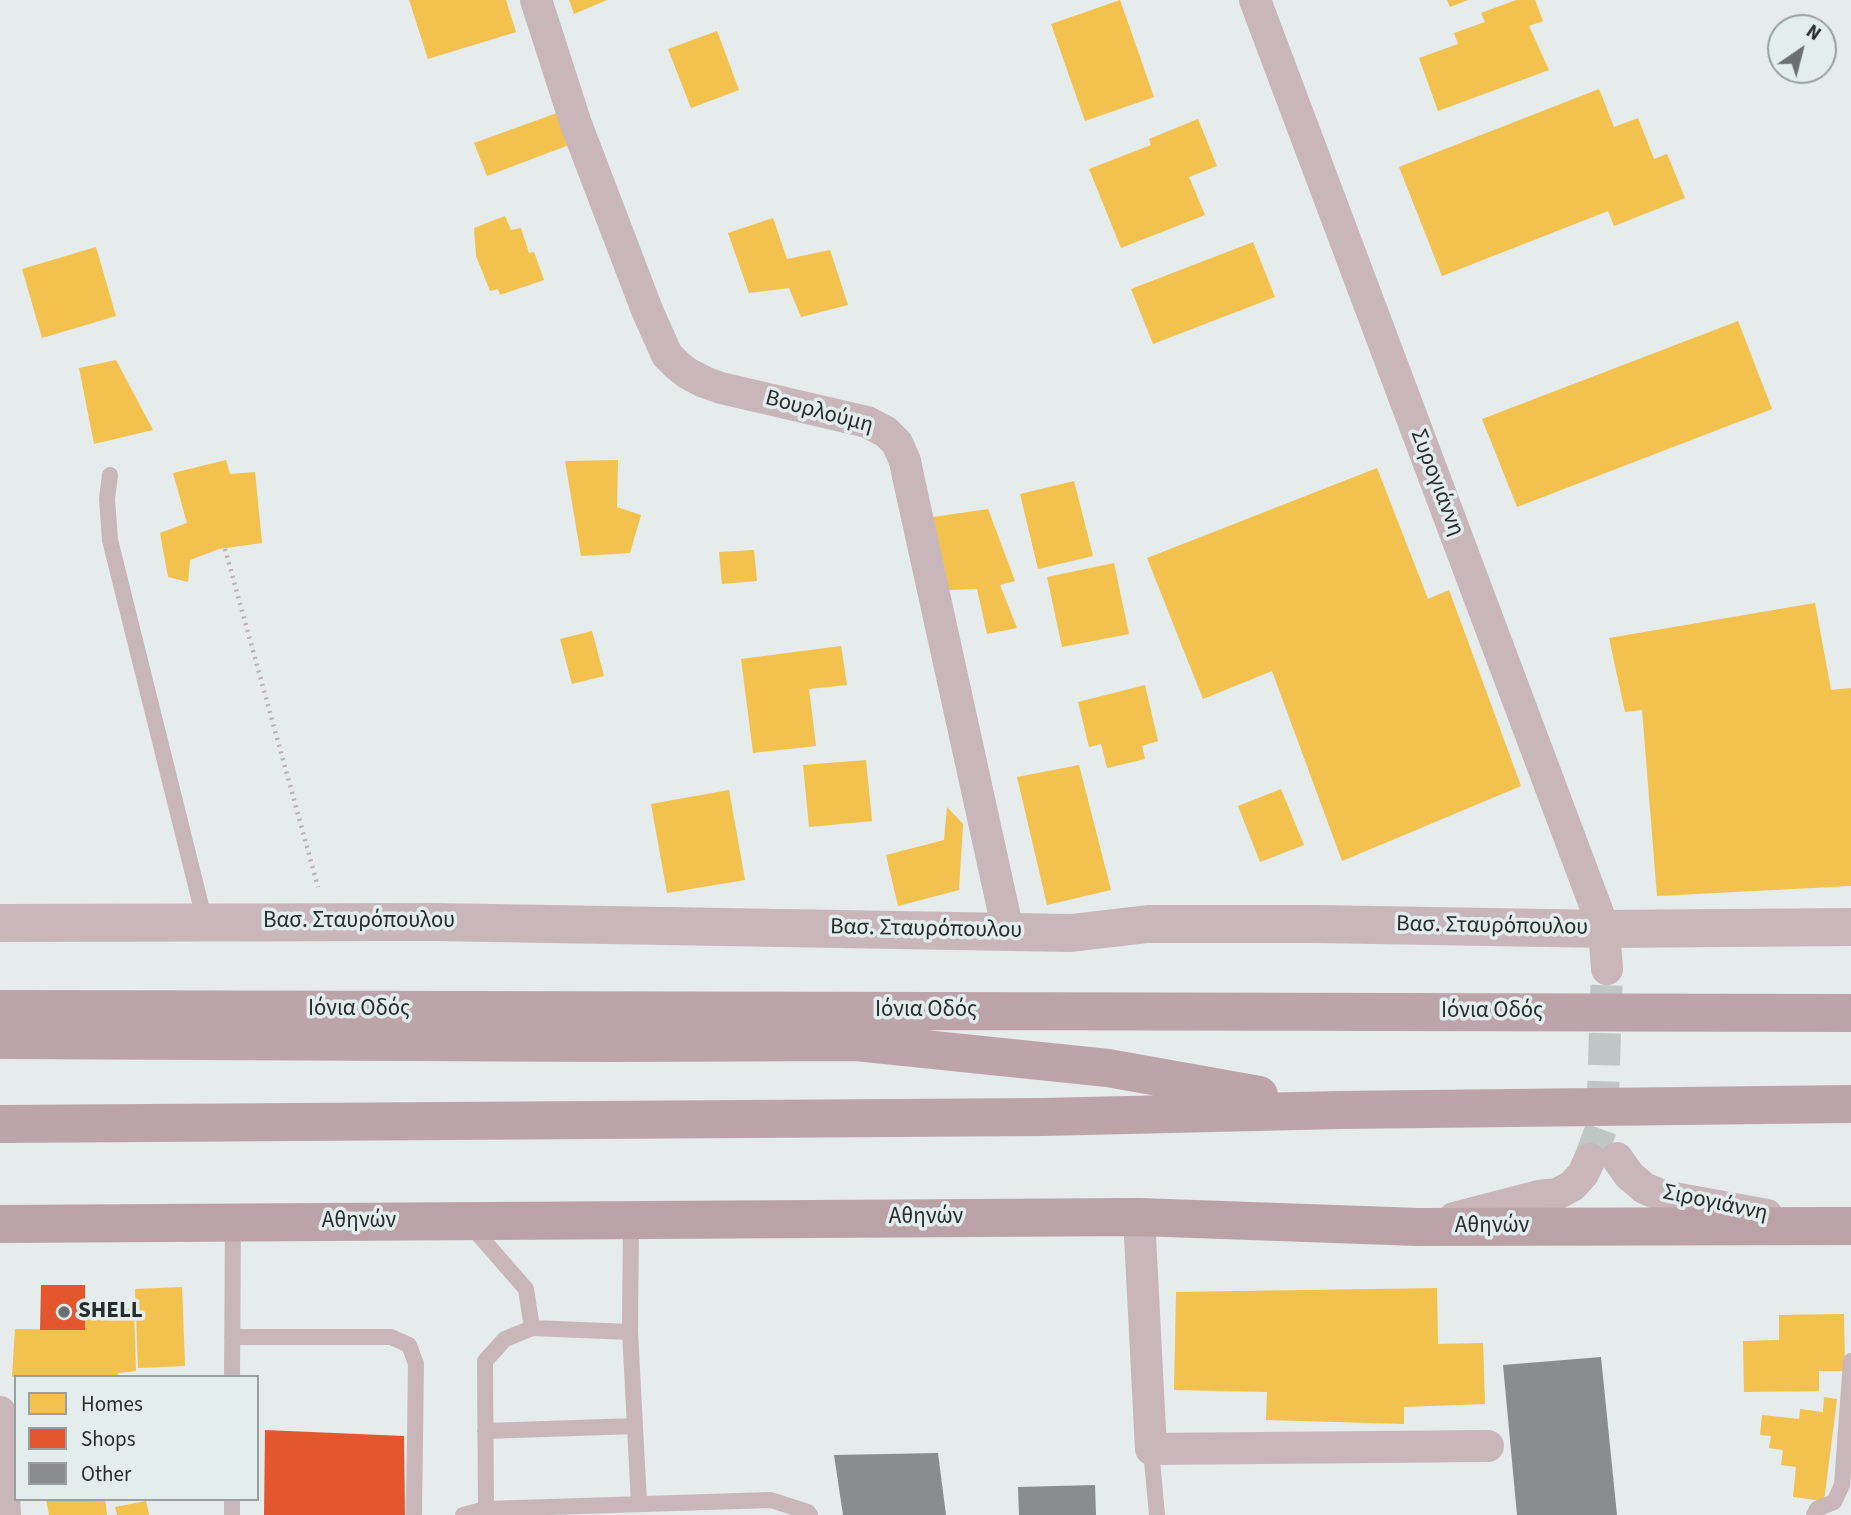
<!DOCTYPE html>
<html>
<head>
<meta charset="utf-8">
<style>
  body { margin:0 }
  #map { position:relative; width:1851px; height:1515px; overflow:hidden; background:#e6ebeb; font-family:"Source Sans 3",sans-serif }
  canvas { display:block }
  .legend { position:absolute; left:14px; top:1375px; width:245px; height:126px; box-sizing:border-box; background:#e3edee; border:2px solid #98a0a1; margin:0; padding:9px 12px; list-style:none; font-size:21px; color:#282c2d }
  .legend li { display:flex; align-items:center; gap:14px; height:35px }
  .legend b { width:35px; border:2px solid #98a0a1 }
  .north { position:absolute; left:1767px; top:14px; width:70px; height:70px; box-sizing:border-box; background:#e3edee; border:2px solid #98a0a1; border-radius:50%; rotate:35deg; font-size:19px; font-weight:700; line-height:28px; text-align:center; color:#282c2d }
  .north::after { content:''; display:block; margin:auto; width:24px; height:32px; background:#6a6f70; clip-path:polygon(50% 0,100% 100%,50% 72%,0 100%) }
</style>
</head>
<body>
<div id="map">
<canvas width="1851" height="1515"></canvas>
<ul class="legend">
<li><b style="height:19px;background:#f2c14e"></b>Homes</li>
<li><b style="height:19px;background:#e4572e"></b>Shops</li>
<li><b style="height:19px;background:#898d8e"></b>Other</li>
</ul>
<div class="north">N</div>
</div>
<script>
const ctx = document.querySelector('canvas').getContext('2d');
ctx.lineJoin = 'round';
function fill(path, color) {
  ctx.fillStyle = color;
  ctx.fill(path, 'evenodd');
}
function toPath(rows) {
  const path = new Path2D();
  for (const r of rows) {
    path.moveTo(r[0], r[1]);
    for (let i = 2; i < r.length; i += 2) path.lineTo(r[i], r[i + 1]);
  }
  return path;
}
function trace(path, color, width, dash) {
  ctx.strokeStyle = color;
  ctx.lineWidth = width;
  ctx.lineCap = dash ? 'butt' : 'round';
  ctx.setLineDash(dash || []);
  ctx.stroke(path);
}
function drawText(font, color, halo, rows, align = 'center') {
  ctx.font = font + ' "Source Sans 3",sans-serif';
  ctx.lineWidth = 7;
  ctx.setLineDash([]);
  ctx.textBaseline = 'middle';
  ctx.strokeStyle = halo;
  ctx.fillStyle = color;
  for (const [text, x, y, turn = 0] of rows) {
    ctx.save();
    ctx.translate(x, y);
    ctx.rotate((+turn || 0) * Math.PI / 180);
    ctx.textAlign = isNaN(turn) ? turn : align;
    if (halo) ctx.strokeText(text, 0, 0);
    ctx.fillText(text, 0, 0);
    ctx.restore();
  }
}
const homes = toPath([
  [409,0,506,0,516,32,428,59],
  [569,0,607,0,574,14],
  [1120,0,1154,97,1085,121,1051,24],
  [1447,0,1468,0,1450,7],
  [1516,0,1535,0,1543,21,1529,26,1549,70,1438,111,1419,58,1458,44,1454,33,1485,22,1481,13],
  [717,31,739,90,691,108,668,49],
  [1599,89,1614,127,1638,118,1654,159,1667,154,1685,198,1614,226,1608,211,1442,276,1399,167],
  [557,113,569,145,487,176,474,143],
  [1198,119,1217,166,1189,177,1205,215,1121,248,1089,169,1151,145,1149,139],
  [505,216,511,230,521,228,529,253,534,252,544,280,500,295,498,289,490,291,476,256,474,228],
  [773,218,787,259,830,250,848,305,801,317,789,288,749,293,728,233],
  [1253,242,1275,297,1153,344,1131,289],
  [96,247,116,316,42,338,22,269],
  [1738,321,1772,409,1517,507,1482,419],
  [116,360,153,430,94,444,79,368],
  [226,460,230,474,255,472,262,543,219,549,190,560,188,582,168,577,160,533,187,523,173,473],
  [618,460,617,507,641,515,630,553,581,556,565,461],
  [1377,468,1428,599,1449,590,1521,786,1342,861,1272,671,1203,699,1147,558],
  [1074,481,1093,556,1038,569,1020,494],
  [988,509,1015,581,1000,585,1017,628,987,634,977,589,949,590,933,517],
  [754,550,757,581,722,584,719,552],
  [1114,563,1129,634,1062,647,1047,577],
  [1815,603,1831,690,1851,688,1851,886,1657,896,1642,710,1625,712,1609,638],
  [592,631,604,676,572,684,560,639],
  [841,646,847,685,809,689,816,746,753,753,741,659],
  [1145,685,1158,741,1142,746,1145,759,1107,768,1101,744,1089,747,1078,702],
  [866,760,872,821,809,827,803,765],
  [1079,765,1111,890,1047,905,1017,777],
  [1281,789,1304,845,1260,862,1238,806],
  [729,790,745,880,667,893,651,804],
  [947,807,963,824,959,890,898,906,886,855,944,840],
  [182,1287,185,1366,138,1368,135,1289],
  [1437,1288,1438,1344,1483,1343,1485,1404,1404,1407,1404,1424,1266,1420,1267,1392,1174,1390,1176,1292],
  [86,1307,134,1309,136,1371,118,1373,118,1377,22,1377,22,1375,12,1377,15,1329,85,1330],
  [1844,1314,1845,1371,1819,1371,1819,1391,1744,1392,1743,1341,1779,1340,1779,1315],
  [1824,1397,1837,1399,1824,1501,1793,1497,1796,1467,1781,1465,1783,1450,1769,1448,1771,1436,1760,1435,1762,1415,1799,1419,1800,1409,1823,1412],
  [46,1499,105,1499,107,1515,49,1515],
  [146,1501,149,1515,117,1515,115,1507]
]);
const shops = toPath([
  [41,1285,85,1285,85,1330,40,1330],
  [265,1430,404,1436,405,1515,264,1515]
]);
const building = toPath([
  [1601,1357,1617,1515,1517,1515,1503,1365],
  [938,1453,946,1515,843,1515,834,1455],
  [1095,1485,1096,1515,1019,1515,1018,1487]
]);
const minorTunnel = toPath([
  [1590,1159,1602,1126,1607,969]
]);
const path = toPath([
  [225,549,318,887]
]);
const service = toPath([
  [110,475,107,499,110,540,205,922],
  [631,1219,630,1332,639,1503],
  [471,1226,526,1289,532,1328],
  [232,1337,391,1337,409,1345,416,1364,414,1515],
  [232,1377,233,1223],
  [485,1431,635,1426],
  [1151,1449,1157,1515],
  [486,1509,485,1361,505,1339,532,1328,630,1332],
  [232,1515,232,1499],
  [463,1515,486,1509,771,1500,808,1512,810,1515],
  [1814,1515,1817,1509,1834,1502,1842,1485,1851,1361]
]);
const minor = toPath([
  [536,0,576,124,647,310,667,355,677,365,687,373,704,382,721,388,867,422,886,432,897,443,905,461,908,476,1008,931],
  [1255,0,1604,929,1607,969],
  [1617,1158,1629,1175,1644,1188,1663,1196,1767,1215],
  [1139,1217,1151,1449,1488,1446],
  [1454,1218,1539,1196,1557,1194,1572,1186,1583,1174,1590,1159],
  [0,1412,5,1515]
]);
const tertiary = toPath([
  [0,923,434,922,1071,933,1148,924,1317,924,1604,929,1851,927]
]);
const primary = toPath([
  [0,1224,1139,1217,1418,1227,1851,1226]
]);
const motorway = toPath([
  [0,1009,1851,1013],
  [0,1040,611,1043,856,1042,1108,1068,1259,1095],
  [0,1124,1043,1117,1340,1110,1851,1104]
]);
const markers = [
  [64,1312,7,"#6a6f70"]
];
const streetNames = [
  ["Βουρλούμη",819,413,15],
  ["Συρογιάννη",1436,483,69],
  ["Βασ. Σταυρόπουλου",359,922],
  ["Βασ. Σταυρόπουλου",1492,927,1],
  ["Βασ. Σταυρόπουλου",926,930,1],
  ["Ιόνια Οδός",359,1010],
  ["Ιόνια Οδός",926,1011],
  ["Ιόνια Οδός",1492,1012],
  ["Σιρογιάννη",1715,1204,12],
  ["Αθηνών",926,1218],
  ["Αθηνών",359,1222],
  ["Αθηνών",1492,1227]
];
const poiNames = [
  ["SHELL",78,1312]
];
fill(homes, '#f2c14e');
fill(shops, '#e4572e');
fill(building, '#898d8e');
trace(minorTunnel, '#c0c5c5', 32, [32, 16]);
trace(path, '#bbb0b2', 4.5, [2, 5]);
trace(service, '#c9b6ba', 16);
trace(minor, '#c9b6ba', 32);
trace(tertiary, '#c9b6ba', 38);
trace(primary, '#bba2a7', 38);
trace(motorway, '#bca4aa', 38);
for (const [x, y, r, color] of markers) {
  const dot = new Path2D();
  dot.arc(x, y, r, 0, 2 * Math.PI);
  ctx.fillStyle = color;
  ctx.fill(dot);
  trace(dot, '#e3edee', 2.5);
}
drawText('23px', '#282c2d', '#e3edee', streetNames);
drawText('bold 23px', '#282c2d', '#e3edee', poiNames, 'left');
</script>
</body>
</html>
